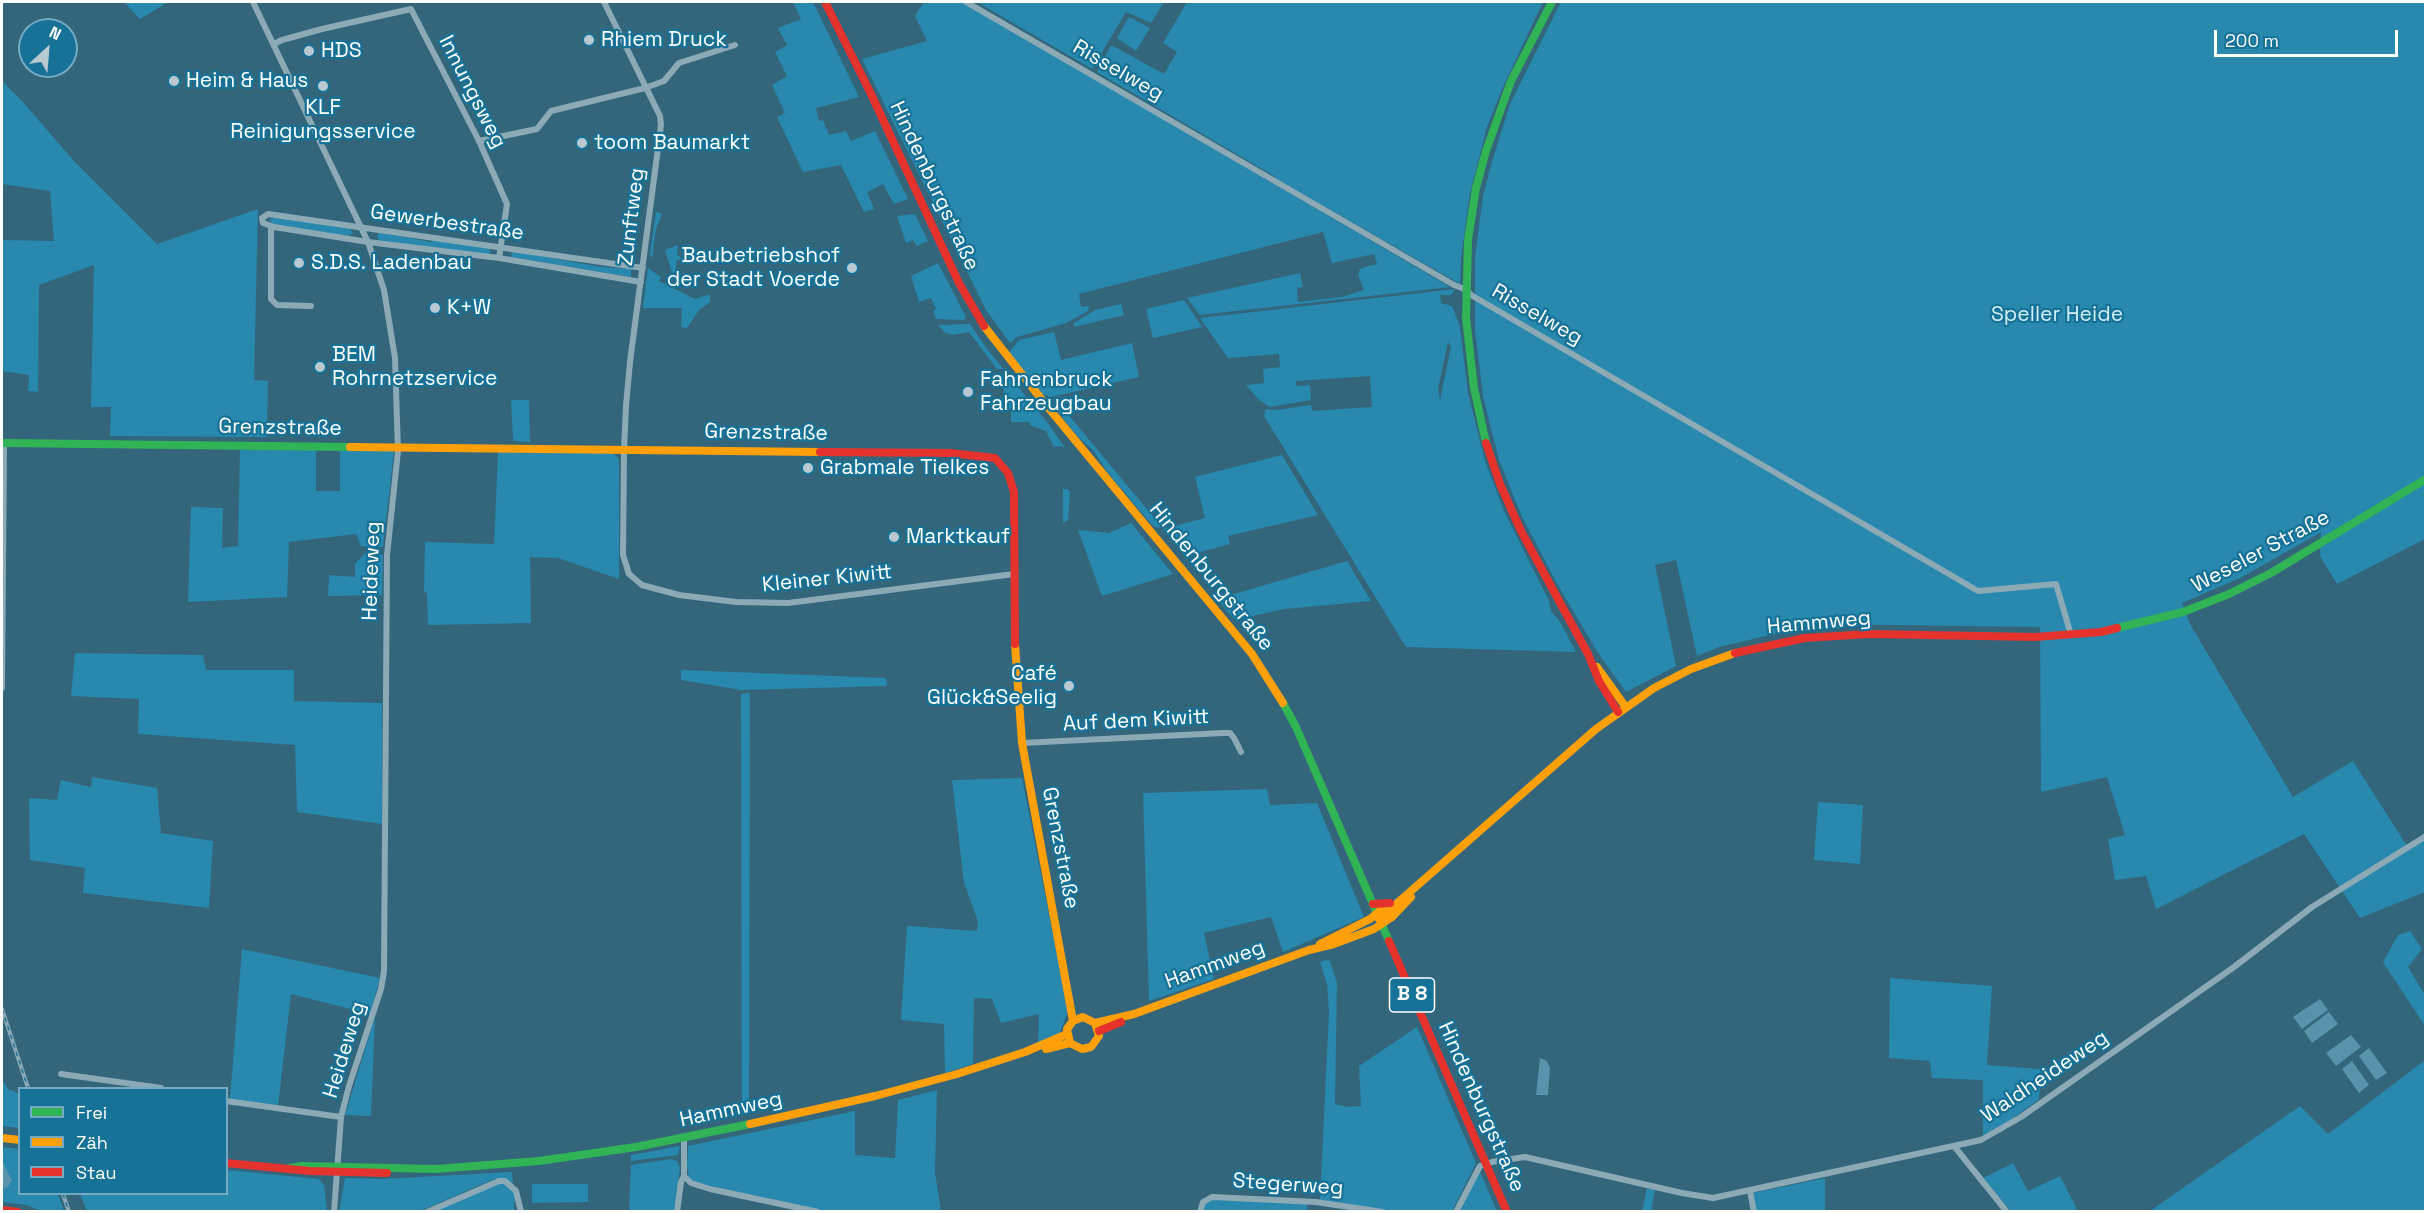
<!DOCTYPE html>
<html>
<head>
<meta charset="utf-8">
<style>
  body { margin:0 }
  #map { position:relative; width:2427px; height:1213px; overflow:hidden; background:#34667b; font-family:"Space Grotesk",sans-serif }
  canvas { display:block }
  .frame { position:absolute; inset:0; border:3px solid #fff; pointer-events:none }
  .legend { position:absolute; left:18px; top:1087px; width:210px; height:108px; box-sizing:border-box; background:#177298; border:2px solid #74aac1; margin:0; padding:8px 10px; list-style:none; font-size:18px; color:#fff }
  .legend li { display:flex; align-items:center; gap:12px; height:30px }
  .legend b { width:30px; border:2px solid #74aac1 }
  .north { position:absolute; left:18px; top:18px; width:60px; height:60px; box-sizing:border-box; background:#177298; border:2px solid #74aac1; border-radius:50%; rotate:26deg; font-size:16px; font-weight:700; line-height:24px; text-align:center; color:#fff }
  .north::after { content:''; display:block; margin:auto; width:21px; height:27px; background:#b8c9d1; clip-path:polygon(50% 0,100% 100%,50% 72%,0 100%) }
  .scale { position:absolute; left:2214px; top:30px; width:184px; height:27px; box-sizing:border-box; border:3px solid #fff; border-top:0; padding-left:8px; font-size:18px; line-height:21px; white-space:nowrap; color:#fff; -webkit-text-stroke:4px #177298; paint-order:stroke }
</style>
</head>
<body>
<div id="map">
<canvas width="2427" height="1213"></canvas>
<div class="frame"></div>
<ul class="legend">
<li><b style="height:8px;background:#30b455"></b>Frei</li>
<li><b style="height:8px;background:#ff9f0a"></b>Zäh</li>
<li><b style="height:8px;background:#e5322d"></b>Stau</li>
</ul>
<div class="north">N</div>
<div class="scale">200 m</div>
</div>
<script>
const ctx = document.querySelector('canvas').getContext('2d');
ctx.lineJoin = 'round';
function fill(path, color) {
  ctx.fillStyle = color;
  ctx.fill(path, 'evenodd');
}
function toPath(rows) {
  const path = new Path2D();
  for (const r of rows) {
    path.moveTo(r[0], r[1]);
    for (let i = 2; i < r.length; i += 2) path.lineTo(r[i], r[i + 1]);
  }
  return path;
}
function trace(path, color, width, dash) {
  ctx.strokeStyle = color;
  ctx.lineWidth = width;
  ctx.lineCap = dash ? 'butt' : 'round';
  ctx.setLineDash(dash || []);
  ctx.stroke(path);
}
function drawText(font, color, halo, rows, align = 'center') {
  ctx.font = font + ' "Space Grotesk",sans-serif';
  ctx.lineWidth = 4.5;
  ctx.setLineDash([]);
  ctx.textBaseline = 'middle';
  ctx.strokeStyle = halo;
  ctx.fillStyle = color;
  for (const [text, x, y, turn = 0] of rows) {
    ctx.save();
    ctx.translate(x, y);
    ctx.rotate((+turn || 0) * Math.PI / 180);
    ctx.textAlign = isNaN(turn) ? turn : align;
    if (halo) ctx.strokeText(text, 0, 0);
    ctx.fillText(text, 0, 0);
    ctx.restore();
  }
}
const green = toPath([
  [124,2,168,2,140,19],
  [793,2,813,2,859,97,816,108,819,121,823,120,829,135,846,131,851,141,875,131,908,199,894,204,883,184,867,192,874,209,864,212,841,165,803,172,777,117,785,113,772,85,787,76,775,52,787,45,778,28,801,19],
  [924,2,963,2,1450,287,1200,315,1187,298,1300,273,1303,287,1297,288,1298,302,1342,297,1364,290,1358,275,1360,269,1365,267,1377,264,1374,254,1332,263,1323,232,1079,294,1081,307,1089,306,1088,311,1066,323,1017,337,1010,343,986,310,862,59,927,41,915,16],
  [977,2,1164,2,1151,23,1126,12,1092,69],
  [1187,2,1543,2,1503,87,1487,127,1470,193,1461,258,1460,284,1275,178,1274,176,1097,72,1110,47,1113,46,1164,74,1177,52,1163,43],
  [1561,2,2425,2,2425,539,2337,584,2320,556,2321,532,2242,577,2182,603,2190,624,2293,797,2353,761,2407,846,2425,834,2425,892,2360,918,2304,834,2156,909,2146,876,2115,880,2108,839,2125,835,2107,777,2041,792,2040,627,1817,624,1719,647,1697,656,1676,560,1655,565,1676,666,1626,692,1598,653,1556,582,1522,517,1499,460,1490,425,1483,396,1475,330,1475,257,1483,196,1491,165,1510,104],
  [1129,17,1150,28,1136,51,1117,38],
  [2,81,22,101,74,161,157,244,258,209,254,380,268,381,267,437,110,436,111,407,91,407,94,265,39,285,38,392,28,391,29,375,2,371,2,240,54,241,50,191,2,184],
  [656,212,662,214,656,229,652,258,650,255],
  [915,214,928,241,917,246,913,240,906,243,897,216],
  [276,216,349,227,353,233,348,236,272,224,270,220],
  [379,232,431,242,434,240,490,248,490,255,380,241,377,237],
  [678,245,677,256,681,257,680,260,677,260,675,272,672,273,665,250],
  [512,251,601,267,631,269,631,277,511,257],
  [938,263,966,317,964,320,936,319,933,311,936,309,931,298,919,302,911,276],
  [648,268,661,277,659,281,695,299,710,294,710,302,699,310,687,328,681,327,682,308,643,308],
  [1455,289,1451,295,1440,295,1441,303,1452,306,1460,327,1468,393,1485,461,1504,511,1549,601,1551,611,1559,620,1576,652,1406,647,1264,416,1266,409,1277,410,1311,405,1312,411,1372,407,1370,376,1296,381,1296,386,1310,385,1311,400,1270,407,1259,400,1246,385,1264,383,1263,369,1280,367,1279,354,1228,358,1200,318],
  [1448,342,1451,347,1440,400,1438,389],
  [1184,300,1202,327,1153,338,1146,309],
  [1121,304,1124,315,1074,327,1074,323,1095,310],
  [970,324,987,349,1047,422,1065,448,1061,446,1054,447,1046,431,1030,425,1029,422,1011,422,1011,411,1004,399,1003,369,997,369,969,332,952,335,944,332,938,325],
  [1054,332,1061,360,1132,343,1139,377,1051,397,1042,394,1010,354,1010,351,1019,340],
  [511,400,529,400,530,442,515,441,513,439],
  [1056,400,1161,526,1157,528,1152,525,1108,473,1093,450,1079,438,1054,407],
  [316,449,316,491,340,491,340,450,394,451,383,547,361,546,356,534,289,542,287,597,188,602,191,507,223,508,222,548,238,546,240,450],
  [498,452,613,453,619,459,619,579,558,558,530,557,531,623,428,625,427,593,424,592,425,542,494,544],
  [1282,455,1318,515,1228,536,1230,544,1186,556,1163,529,1205,518,1195,477],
  [1063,489,1068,489,1070,493,1068,520,1063,523],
  [1131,523,1173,574,1102,596,1078,530,1109,533],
  [365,553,383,555,382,595,328,596,329,575,355,577,355,564],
  [1347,561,1371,601,1284,609,1235,620,1217,599],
  [75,653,203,655,206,670,294,670,294,701,382,703,382,824,297,812,295,745,138,734,139,699,71,696],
  [681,670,886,678,887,686,741,690,681,680],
  [750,693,749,1114,742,1115,741,694],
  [92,777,157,788,161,833,213,841,209,908,83,893,85,868,30,860,29,798,57,800,61,780,91,787],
  [1022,778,1068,1011,1059,1035,1038,1044,1039,1014,1001,1023,992,999,974,998,973,1064,945,1073,944,1024,901,1020,907,926,977,931,978,921,964,883,952,780],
  [1267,789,1270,805,1317,803,1364,917,1283,952,1271,917,1204,933,1214,979,1149,1001,1143,793],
  [1818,802,1863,805,1860,864,1814,860],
  [2410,931,2422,949,2408,967,2425,995,2425,1026,2383,962,2398,935],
  [242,949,380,978,370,1014,291,994,278,1106,230,1099],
  [1326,960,1330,961,1337,983,1335,1104,1347,1107,1361,1106,1359,1066,1417,1027,1476,1163,1452,1211,1396,1211,1320,1200,1329,1012,1327,984,1320,962],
  [1890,978,1992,986,1987,1065,2041,1069,2039,1099,2008,1122,1983,1135,1983,1080,1932,1078,1930,1061,1889,1058],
  [375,1017,371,1116,345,1115],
  [2425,1060,2425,1211,2150,1211,2300,1106,2328,1134],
  [2,1079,8,1089,19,1094,19,1128,2,1126],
  [937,1090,935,1172,941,1211,823,1211,698,1183,689,1179,687,1165,688,1146,855,1111,855,1155,895,1158,898,1100],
  [680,1146,678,1155,631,1161,631,1155],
  [2,1147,19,1149,20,1194,58,1194,64,1211,41,1211,27,1205,2,1202],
  [671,1159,677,1161,680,1168,675,1211,629,1212,631,1165],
  [2013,1163,2028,1191,2060,1176,2077,1209,2070,1212,2011,1211,1983,1178],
  [227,1170,319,1179,324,1185,327,1211,87,1211,80,1194,226,1194],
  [512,1172,513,1185,497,1179,492,1180,420,1211,339,1212,345,1178,381,1179],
  [1478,1173,1481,1174,1497,1211,1460,1212],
  [1825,1178,1825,1211,1756,1211,1753,1193],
  [495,1184,504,1184,514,1193,517,1201,514,1202,514,1211,433,1212],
  [532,1184,588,1184,588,1202,532,1203],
  [1647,1188,1655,1190,1651,1211,1642,1212],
  [1212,1200,1307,1203,1307,1211,1202,1212,1203,1205]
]);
const water = toPath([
  [2320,999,2328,1010,2302,1029,2293,1017],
  [2329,1012,2338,1024,2312,1043,2304,1031],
  [2351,1035,2361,1047,2336,1066,2326,1053],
  [2369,1048,2387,1073,2376,1080,2359,1056],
  [1540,1058,1547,1061,1550,1068,1548,1095,1536,1095],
  [2352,1061,2369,1085,2359,1093,2342,1069],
  [2,1161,12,1180,8,1187,2,1189]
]);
const street = toPath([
  [253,2,368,242,384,290,395,358,398,451,387,555,384,971,381,989,349,1086,341,1117,334,1212],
  [604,2,660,116,661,125,630,362,626,406,624,450,623,555,629,574,642,585,679,595,736,602,788,603,1014,574],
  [966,2,1454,285,1467,290,1471,295,1978,591,2056,584,2071,635],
  [274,44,282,40,322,29,411,9,479,141,507,204,499,258],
  [479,141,537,129,551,111,645,88,664,81,679,63,735,45],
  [271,226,271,299,277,305,311,306],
  [641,282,499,258,368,242,274,227,263,223,262,218,268,214,643,268],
  [2,688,4,443],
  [1022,743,1223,733,1230,733,1234,738,1241,752],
  [61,1074,161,1088],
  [226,1101,341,1117],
  [1954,1146,2007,1212],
  [684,1176,691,1183,710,1189,818,1212],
  [1750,1191,1754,1212],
  [427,1212,499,1181,505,1181,516,1191,521,1212],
  [677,1212,681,1182,684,1176,684,1138],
  [1200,1212,1203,1202,1212,1197,1316,1202,1383,1212],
  [1456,1212,1480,1166,1492,1162,1525,1157,1682,1193,1713,1198,1981,1140,2021,1117,2234,967,2312,907,2426,836]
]);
const fast = toPath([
  [2,443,350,447],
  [1486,443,1474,388,1466,318,1468,240,1476,188,1486,151,1511,81,1552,2],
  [2117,628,2183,612,2229,594,2271,573,2426,479],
  [1283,703,1296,727,1389,941],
  [290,1168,302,1166,436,1169,539,1161,636,1147,750,1124]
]);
const slow = toPath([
  [984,326,1046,405,1252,654,1283,703],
  [350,447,820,452],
  [1015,644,1022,743,1073,1021],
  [1597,667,1625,706],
  [1379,919,1596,729,1654,688,1691,669,1735,653],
  [1320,944,1370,919,1382,909],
  [1095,1023,1134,1014,1309,950,1334,944,1374,929,1392,917,1411,897],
  [1046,1049,1070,1043,1082,1049,1091,1047,1099,1036,1095,1023,1083,1017,1073,1021,1067,1029,1070,1043],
  [750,1124,875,1096,957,1074,1025,1052,1067,1034],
  [2,1138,20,1140]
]);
const jam = toPath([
  [825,2,871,94,959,283,984,326],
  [1486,443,1500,484,1521,531,1588,654,1599,681,1618,712],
  [820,452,950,453,995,458,1008,473,1014,492,1015,644],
  [1735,653,1805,638,1869,634,2035,637,2101,632,2117,628],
  [1373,904,1390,903],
  [1389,941,1507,1212],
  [1099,1031,1121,1022],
  [226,1163,310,1171,387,1173],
  [2,1210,18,1212]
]);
const rail = toPath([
  [2,1009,28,1088],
  [63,1194,69,1212]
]);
const markers = [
  [589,40,6,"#b8c9d1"],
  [309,51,6,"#b8c9d1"],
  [174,81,6,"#b8c9d1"],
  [323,86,6,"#b8c9d1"],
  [582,143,6,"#b8c9d1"],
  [299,263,6,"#b8c9d1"],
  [852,268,6,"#b8c9d1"],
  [435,308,6,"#b8c9d1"],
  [320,367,6,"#b8c9d1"],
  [968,392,6,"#b8c9d1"],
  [808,468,6,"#b8c9d1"],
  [894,537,6,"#b8c9d1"],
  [1069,686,6,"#b8c9d1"]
];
const shields = [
  [1412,995,45]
];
const shieldNames = [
  ["B 8",1412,995]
];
const poiNames = [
  ["Rhiem Druck",601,40],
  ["HDS",321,51],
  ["Heim & Haus",186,81],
  ["KLF",323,108,"center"],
  ["Reinigungsservice",323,132,"center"],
  ["toom Baumarkt",594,143],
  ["Baubetriebshof",840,256,"right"],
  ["der Stadt Voerde",840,280,"right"],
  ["S.D.S. Ladenbau",311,263],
  ["K+W",447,308],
  ["BEM",332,355],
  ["Rohrnetzservice",332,379],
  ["Fahnenbruck",980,380],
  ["Fahrzeugbau",980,404],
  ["Grabmale Tielkes",820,468],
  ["Marktkauf",906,537],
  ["Café",1057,674,"right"],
  ["Glück&Seelig",1057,698,"right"]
];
const streetNames = [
  ["Risselweg",1118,71,30],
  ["Innungsweg",472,92,63],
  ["Hindenburgstraße",934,186,65],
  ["Zunftweg",632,217,-83],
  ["Gewerbestraße",447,223,8],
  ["Risselweg",1537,315,30],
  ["Grenzstraße",280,428,1],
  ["Grenzstraße",766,433,1],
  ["Weseler Straße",2261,552,-28],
  ["Heideweg",372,571,-88],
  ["Hindenburgstraße",1211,577,51],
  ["Kleiner Kiwitt",827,579,-6],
  ["Hammweg",1819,623,-5],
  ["Auf dem Kiwitt",1136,721,-3],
  ["Grenzstraße",1060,848,79],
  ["Hammweg",1215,965,-20],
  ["Heideweg",345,1050,-73],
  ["Waldheideweg",2045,1077,-34],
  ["Hindenburgstraße",1481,1107,66],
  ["Hammweg",731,1110,-12],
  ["Stegerweg",1288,1185,4]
];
const parkNames = [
  ["Speller Heide",2057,315]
];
fill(green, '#2888ad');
fill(water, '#5793aa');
trace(street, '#8baab6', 6);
trace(fast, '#30b455', 8);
trace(slow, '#ff9f0a', 8);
trace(jam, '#e5322d', 8);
trace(rail, '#8ba8b4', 4);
trace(rail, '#177298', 1.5, [4.5]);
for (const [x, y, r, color] of markers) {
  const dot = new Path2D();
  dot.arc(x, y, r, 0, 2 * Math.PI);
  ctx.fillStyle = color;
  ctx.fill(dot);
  trace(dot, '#177298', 2);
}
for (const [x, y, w] of shields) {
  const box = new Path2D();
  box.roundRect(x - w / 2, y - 17, w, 34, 4.5);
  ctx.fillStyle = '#177298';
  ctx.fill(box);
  trace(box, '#fff', 1.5);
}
drawText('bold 20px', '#fff', null, shieldNames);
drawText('21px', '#fff', '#177298', poiNames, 'left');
drawText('21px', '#fff', '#177298', streetNames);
drawText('21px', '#d2f0fc', '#177298', parkNames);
</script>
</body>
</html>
